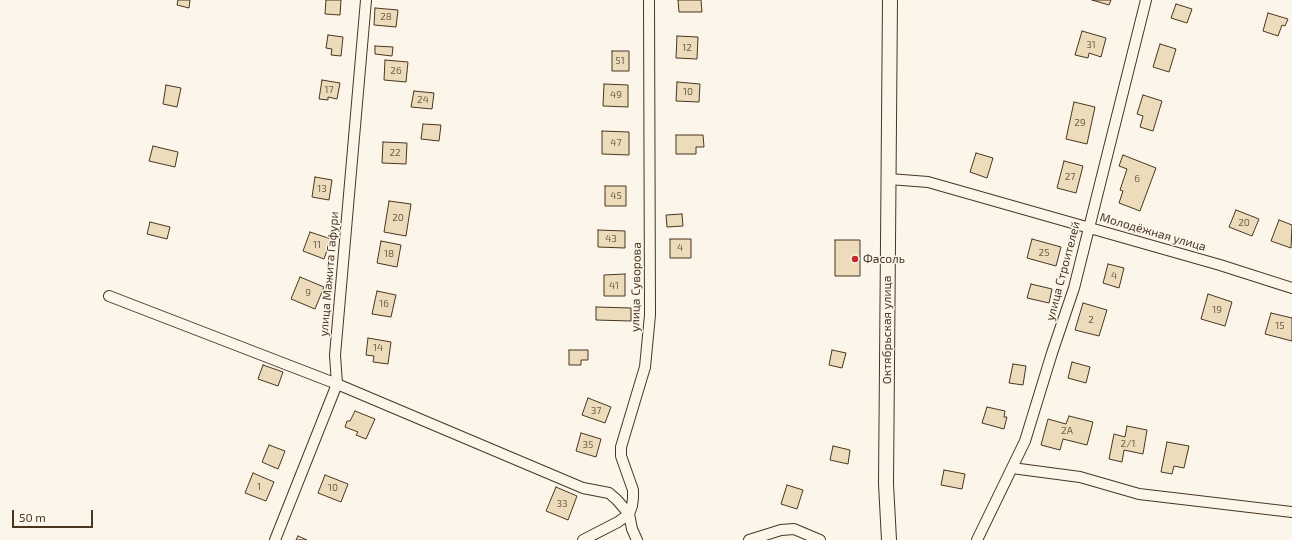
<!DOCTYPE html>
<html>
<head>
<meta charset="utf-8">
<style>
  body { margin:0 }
  #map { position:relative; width:1292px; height:540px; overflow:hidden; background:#fbf6e9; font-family:"Exo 2",sans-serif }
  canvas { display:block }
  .scale { position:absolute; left:12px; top:510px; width:81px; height:18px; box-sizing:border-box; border:2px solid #4a3520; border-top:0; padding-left:5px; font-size:12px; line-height:14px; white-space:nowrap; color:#4a3520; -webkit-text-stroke:3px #fbf6e9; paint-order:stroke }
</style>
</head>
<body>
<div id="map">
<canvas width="1292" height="540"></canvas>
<div class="scale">50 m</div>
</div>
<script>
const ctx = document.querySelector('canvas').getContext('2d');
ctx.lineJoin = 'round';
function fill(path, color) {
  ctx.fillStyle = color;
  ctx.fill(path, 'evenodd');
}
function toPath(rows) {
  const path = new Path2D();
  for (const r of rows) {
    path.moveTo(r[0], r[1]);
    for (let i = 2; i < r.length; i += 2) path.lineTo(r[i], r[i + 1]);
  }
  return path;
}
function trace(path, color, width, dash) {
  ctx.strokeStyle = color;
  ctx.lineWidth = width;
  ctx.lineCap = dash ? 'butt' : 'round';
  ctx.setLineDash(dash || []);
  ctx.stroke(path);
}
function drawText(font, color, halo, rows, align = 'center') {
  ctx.font = font + ' "Exo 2",sans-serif';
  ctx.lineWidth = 3;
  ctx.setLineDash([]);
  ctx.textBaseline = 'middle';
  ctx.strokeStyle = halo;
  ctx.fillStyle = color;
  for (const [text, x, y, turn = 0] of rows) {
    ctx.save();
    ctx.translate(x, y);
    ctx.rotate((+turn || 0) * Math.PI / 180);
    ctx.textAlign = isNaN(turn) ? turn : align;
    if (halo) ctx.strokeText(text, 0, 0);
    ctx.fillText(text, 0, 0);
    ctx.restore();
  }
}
const building = toPath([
  [178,0,190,0,189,8,177,5,178,0],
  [326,0,341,0,340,15,325,14,326,0],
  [678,0,701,0,702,12,679,12,678,0],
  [1092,0,1111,0,1109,5,1092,0],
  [1176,4,1192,9,1187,23,1171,18,1176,4],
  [375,8,398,10,396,27,374,25,375,8],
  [1268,13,1288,19,1285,26,1282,25,1278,36,1263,31,1268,13],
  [1082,31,1106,38,1101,57,1089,53,1088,58,1075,55,1082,31],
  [328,35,343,37,341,56,331,55,332,49,326,48,328,35],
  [677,36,698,37,697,59,676,58,677,36],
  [1160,44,1176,49,1169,72,1153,67,1160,44],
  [375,46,393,47,392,56,375,54,375,46],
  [612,51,629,51,629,71,612,71,612,51],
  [385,60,408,62,406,82,384,80,385,60],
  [322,80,340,83,337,99,328,97,328,100,319,99,322,80],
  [677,82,700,84,699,102,676,101,677,82],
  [604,84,628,85,628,107,603,106,604,84],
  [166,85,181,88,177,107,163,104,166,85],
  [414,91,434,93,432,109,411,107,414,91],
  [1143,95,1162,101,1153,131,1140,127,1143,116,1137,114,1143,95],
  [1074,102,1095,107,1087,144,1066,139,1074,102],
  [423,124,441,125,439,141,421,139,423,124],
  [602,131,629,132,629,155,602,154,602,131],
  [676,135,703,135,704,147,696,147,696,154,676,154,676,135],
  [383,142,407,143,406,164,382,163,383,142],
  [153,146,178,152,175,167,149,161,153,146],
  [976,153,993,158,987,178,970,172,976,153],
  [1123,155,1156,168,1140,211,1119,203,1123,191,1120,190,1127,169,1119,166,1123,155],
  [1064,161,1083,166,1076,193,1057,188,1064,161],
  [315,177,332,180,329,200,312,197,315,177],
  [605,186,626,186,626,206,605,206,605,186],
  [389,201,411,204,406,236,384,232,389,201],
  [1236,210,1259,219,1252,236,1229,227,1236,210],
  [682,214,683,226,667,227,666,215,682,214],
  [1279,220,1292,225,1291,248,1271,241,1279,220],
  [150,222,170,227,167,239,147,234,150,222],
  [598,230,625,231,625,248,598,247,598,230],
  [310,232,331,239,324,259,303,251,310,232],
  [670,239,691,239,691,258,670,258,670,239],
  [1032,239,1061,247,1056,266,1027,258,1032,239],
  [835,240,860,240,860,276,835,276,835,240],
  [381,241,401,245,397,267,377,263,381,241],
  [1108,264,1124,268,1119,288,1103,283,1108,264],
  [625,274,625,296,604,296,604,275,625,274],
  [300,277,324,287,315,309,291,299,300,277],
  [1031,284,1052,289,1049,303,1027,298,1031,284],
  [377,291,396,295,391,317,372,314,377,291],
  [1208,294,1232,302,1225,326,1201,319,1208,294],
  [1083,303,1107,310,1099,336,1075,330,1083,303],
  [596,307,631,308,631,321,596,320,596,307],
  [1271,313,1292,318,1292,341,1265,334,1271,313],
  [368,338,391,342,388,364,373,362,374,356,366,355,368,338],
  [569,350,588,350,588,360,581,360,581,365,569,365,569,350],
  [832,350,846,353,842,368,829,365,832,350],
  [1072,362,1090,367,1086,383,1068,378,1072,362],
  [1013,364,1026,366,1023,385,1009,383,1013,364],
  [263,365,283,372,278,386,258,379,263,365],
  [588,398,611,407,605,423,582,415,588,398],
  [987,407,1005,411,1004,417,1007,417,1004,429,982,423,987,407],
  [355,411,375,419,366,439,356,435,358,432,345,427,347,421,350,421,355,411],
  [1069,416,1093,422,1087,445,1063,439,1060,450,1041,445,1048,419,1066,424,1069,416],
  [1127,426,1147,430,1143,454,1124,450,1122,462,1109,459,1114,434,1125,437,1127,426],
  [581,433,601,439,596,457,576,451,581,433],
  [1167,442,1189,446,1184,468,1174,466,1172,474,1161,472,1167,442],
  [269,445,285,451,278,469,262,462,269,445],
  [833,446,850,450,848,464,830,460,833,446],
  [944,470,965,474,962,489,941,485,944,470],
  [253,473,274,482,266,501,245,493,253,473],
  [325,475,348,484,341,502,318,493,325,475],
  [787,485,803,490,797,509,781,504,787,485],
  [556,487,577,496,568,520,546,511,556,487],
  [298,536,307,540,296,540,298,536]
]);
const street = toPath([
  [889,179,928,182,1220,265,1292,288],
  [109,296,337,384,583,488,609,493,617,500,629,514,632,529,637,540],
  [1012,468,1080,477,1139,494,1292,512],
  [275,540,337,384,335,355,366,0],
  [583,540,618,522,629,514,632,506,633,498,633,490,621,456,621,447,645,367,650,315,649,0],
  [749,540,781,530,794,529,820,540],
  [977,540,1025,441,1052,353,1074,288,1146,0]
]);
const secondary = toPath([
  [889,540,886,484,890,0]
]);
const markers = [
  [855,259,4,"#c62828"]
];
const numberNames = [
  ["28",386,17],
  ["31",1091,45],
  ["12",687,48],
  ["51",620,61],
  ["26",396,71],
  ["17",329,90],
  ["10",688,92],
  ["49",616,95],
  ["24",423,100],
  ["29",1080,123],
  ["47",616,143],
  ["22",395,153],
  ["27",1070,177],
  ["6",1137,179],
  ["13",322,189],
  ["45",616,196],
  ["20",398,218],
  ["20",1244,223],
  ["43",611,239],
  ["11",317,245],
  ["4",680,248],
  ["25",1044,253],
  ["18",389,254],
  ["4",1114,276],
  ["41",614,286],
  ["9",308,293],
  ["16",384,304],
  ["19",1217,310],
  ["2",1091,320],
  ["15",1280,326],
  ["14",378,348],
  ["37",596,411],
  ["2А",1067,431],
  ["2/1",1128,444],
  ["35",588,445],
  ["1",259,487],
  ["10",333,488],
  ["33",562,504]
];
const streetNames = [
  ["Молодёжная улица",1153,232,16],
  ["улица Строителей",1063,271,-75],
  ["улица Мажита Гафури",329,274,-85],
  ["улица Суворова",636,287,-89],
  ["Октябрьская улица",887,330,-90]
];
const poiNames = [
  ["Фасоль",863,259]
];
fill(building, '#ecdcbc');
trace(building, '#4a3520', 1);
trace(street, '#4a3520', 12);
trace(secondary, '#4a3520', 16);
trace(street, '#fbf6e9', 10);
trace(secondary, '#fbf6e9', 14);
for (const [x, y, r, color] of markers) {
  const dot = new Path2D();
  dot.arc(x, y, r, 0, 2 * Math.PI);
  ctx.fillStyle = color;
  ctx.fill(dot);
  trace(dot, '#fbf6e9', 1.5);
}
drawText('10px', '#725f47', null, numberNames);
drawText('12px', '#4a3520', '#fbf6e9', streetNames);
drawText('12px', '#4a3520', '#fbf6e9', poiNames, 'left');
</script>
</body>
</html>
